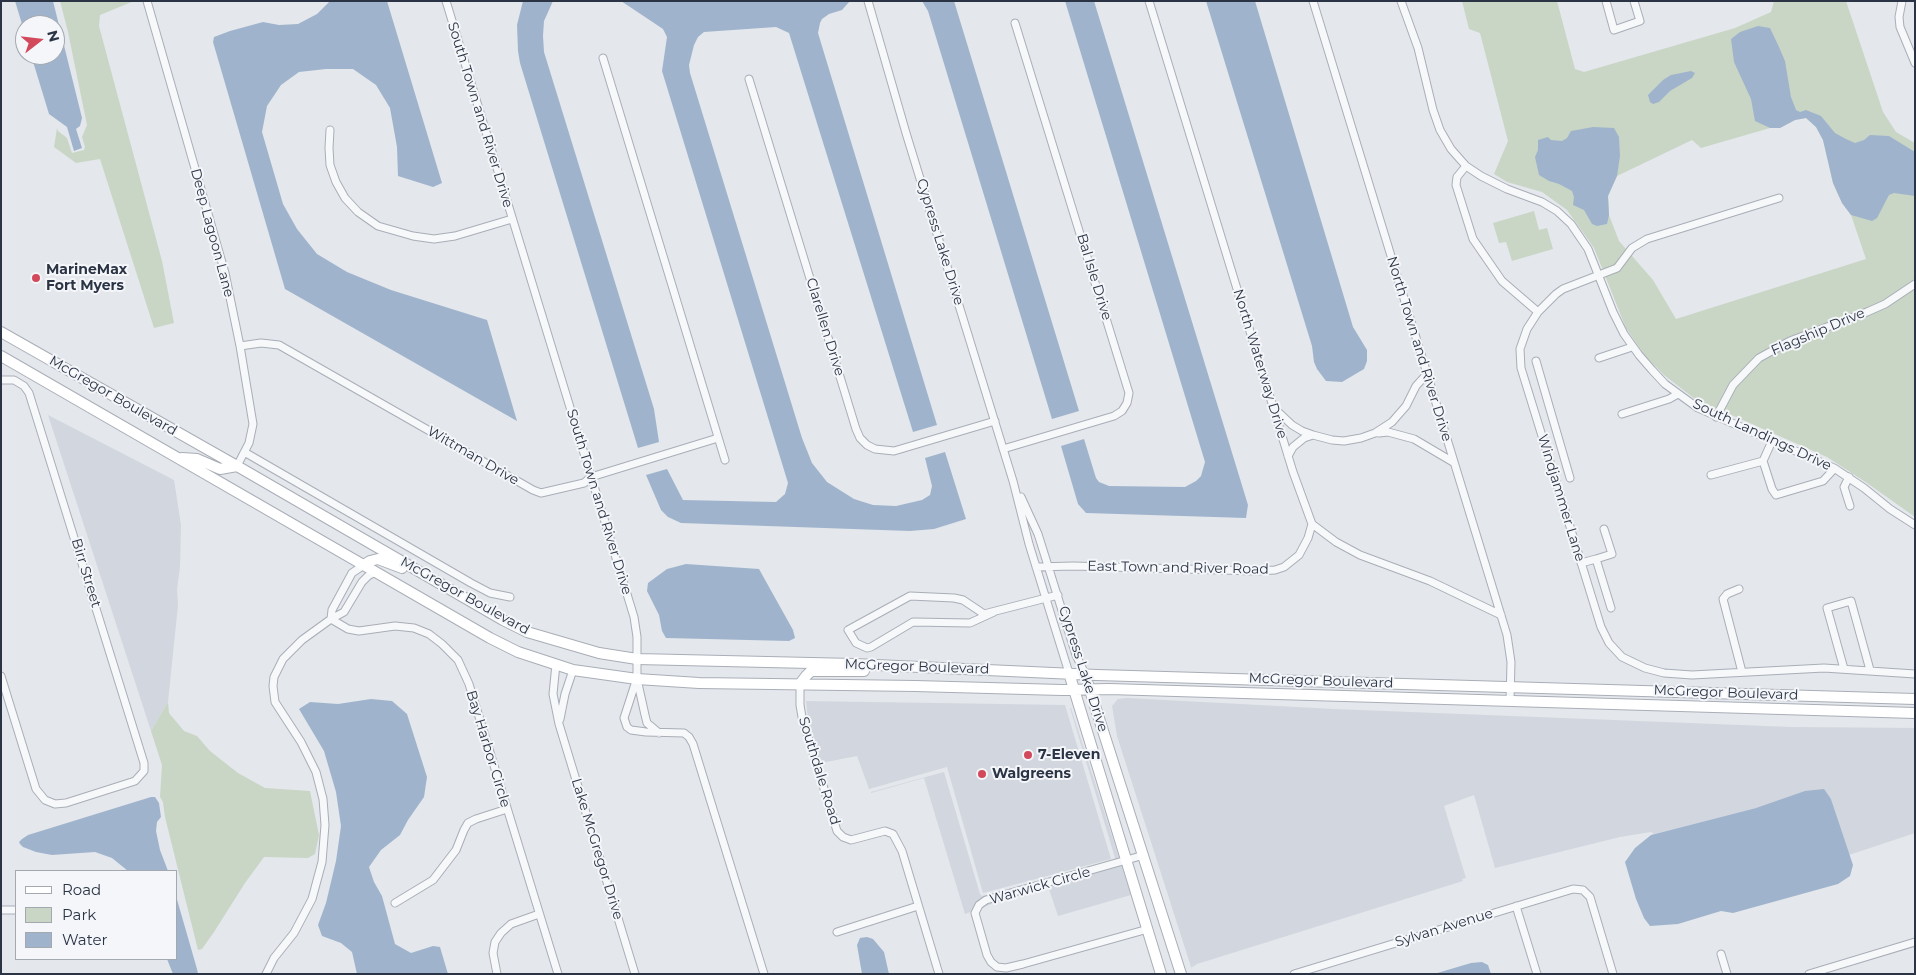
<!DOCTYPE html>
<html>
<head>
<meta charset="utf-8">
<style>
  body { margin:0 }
  #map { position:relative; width:1916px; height:975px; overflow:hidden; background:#e4e7ec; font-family:Montserrat,sans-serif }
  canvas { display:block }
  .frame { position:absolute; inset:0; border:2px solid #2b3445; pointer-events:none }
  .legend { position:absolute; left:15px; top:870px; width:162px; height:90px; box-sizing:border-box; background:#f4f6f9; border:1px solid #a4a8b1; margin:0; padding:6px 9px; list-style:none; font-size:15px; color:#2b3445 }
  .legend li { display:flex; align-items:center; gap:10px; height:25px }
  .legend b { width:25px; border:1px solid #a4a8b1 }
  .north { position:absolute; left:15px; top:15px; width:50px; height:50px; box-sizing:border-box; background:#f4f6f9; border:1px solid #a4a8b1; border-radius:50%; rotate:74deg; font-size:14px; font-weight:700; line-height:20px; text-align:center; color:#2b3445 }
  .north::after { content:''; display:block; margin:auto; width:18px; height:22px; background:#d1495b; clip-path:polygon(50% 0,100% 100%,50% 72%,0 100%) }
</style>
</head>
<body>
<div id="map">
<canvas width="1916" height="975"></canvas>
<div class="frame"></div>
<ul class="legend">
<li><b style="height:6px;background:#fff"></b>Road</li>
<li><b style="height:14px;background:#c9d6c5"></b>Park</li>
<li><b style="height:14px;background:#9fb4cc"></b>Water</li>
</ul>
<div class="north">N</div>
</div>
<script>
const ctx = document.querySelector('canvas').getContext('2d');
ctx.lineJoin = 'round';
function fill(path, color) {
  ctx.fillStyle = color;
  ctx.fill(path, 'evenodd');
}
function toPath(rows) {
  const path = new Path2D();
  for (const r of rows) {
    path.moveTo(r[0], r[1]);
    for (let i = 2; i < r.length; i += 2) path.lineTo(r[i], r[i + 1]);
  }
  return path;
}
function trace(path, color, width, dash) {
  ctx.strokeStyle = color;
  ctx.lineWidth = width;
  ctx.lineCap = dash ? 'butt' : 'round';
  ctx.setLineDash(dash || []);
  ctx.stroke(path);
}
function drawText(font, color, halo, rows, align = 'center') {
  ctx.font = font + ' Montserrat,sans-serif';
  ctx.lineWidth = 4;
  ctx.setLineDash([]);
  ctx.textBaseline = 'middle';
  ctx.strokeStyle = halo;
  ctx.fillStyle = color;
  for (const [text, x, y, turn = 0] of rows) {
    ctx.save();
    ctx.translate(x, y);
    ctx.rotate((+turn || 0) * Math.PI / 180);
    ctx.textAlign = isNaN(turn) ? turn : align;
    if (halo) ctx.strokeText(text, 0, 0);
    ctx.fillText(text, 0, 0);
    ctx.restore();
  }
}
const built = toPath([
  [48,415,174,480,181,525,180,567,177,589,178,605,168,702,151,731],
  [1127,698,1334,709,1791,727,1915,728,1915,833,1849,855,1831,799,1756,808,1654,834,1651,832,1620,837,1495,868,1474,795,1444,806,1466,878,1462,879,1463,881,1197,964,1191,968,1192,970,1117,736,1112,706,1118,699],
  [806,701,1065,705,1111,859,983,893,947,767,869,789,857,756,821,763,808,719],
  [1070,708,1071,708,1131,895,1058,916,1047,883,965,914,924,778,871,793,871,792,944,772,980,894,982,896,1112,862,1115,858]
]);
const green = toPath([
  [60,1,134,1,100,15,99,26,162,261,174,323,154,328,100,159,76,163,54,147,57,128,58,131,67,138,72,153,84,150,85,147,82,137,87,125,68,32],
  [1462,1,1557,1,1575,69,1584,72,1735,28,1771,12,1774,1,1846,1,1883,112,1896,132,1915,143,1915,517,1867,483,1827,457,1695,399,1664,375,1645,356,1626,328,1594,248,1567,210,1542,192,1507,182,1494,174,1508,141,1480,33,1469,29],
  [1806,118,1816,127,1823,140,1833,183,1842,203,1851,215,1866,259,1676,319,1653,280,1619,241,1609,215,1608,196,1617,176,1692,140,1701,148,1770,128,1780,128,1795,120],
  [1534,211,1539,230,1547,228,1553,249,1512,261,1506,242,1499,243,1493,223],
  [168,702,169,713,184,731,197,736,210,751,238,773,265,788,310,791,319,835,315,854,308,858,264,857,245,883,214,932,202,949,198,950,165,817,163,802,160,797,162,765,151,731]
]);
const water = toPath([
  [15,1,53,1,82,118,80,126,76,129,82,148,74,151,67,127,49,114,31,55,55,55,55,25,25,25,25,34],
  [330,1,387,1,442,183,433,187,398,176,397,147,390,108,376,85,353,69,326,69,299,72,281,85,267,106,262,132,283,204,297,229,317,254,347,272,391,290,487,320,517,421,285,289,213,42,214,37,230,31,263,22,279,25,298,24,317,14],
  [523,1,553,1,544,21,543,36,544,52,654,409,659,442,638,448,520,63,518,51,517,25],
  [621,1,850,1,842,10,829,14,822,19,820,23,818,33,937,425,913,432,789,33,776,27,704,32,698,37,694,45,689,65,690,73,802,438,812,463,827,482,854,499,873,505,896,506,922,500,930,495,932,486,925,458,945,452,966,519,934,529,910,531,681,523,668,517,661,510,646,475,667,469,683,500,776,502,785,494,788,483,662,71,667,37,663,29],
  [922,1,954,1,1079,411,1052,419,928,11],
  [1065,1,1094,1,1248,505,1246,518,1086,513,1078,504,1061,446,1084,439,1096,478,1099,482,1109,486,1185,487,1196,481,1201,476,1205,462],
  [1206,1,1255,1,1353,327,1367,350,1367,361,1364,369,1342,382,1326,381,1317,369,1314,362,1312,346],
  [1758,26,1770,28,1779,47,1785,61,1791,97,1796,110,1800,112,1806,110,1821,116,1835,133,1846,139,1855,143,1864,140,1870,135,1889,136,1915,152,1915,196,1894,193,1889,195,1877,218,1872,221,1851,215,1842,203,1833,183,1823,140,1816,127,1806,118,1795,120,1780,128,1770,128,1755,121,1751,99,1734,62,1731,39,1740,32],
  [1691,71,1695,73,1692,78,1670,91,1659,102,1653,104,1650,102,1648,95,1663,80,1671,75],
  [1593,127,1614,128,1619,137,1620,156,1617,176,1608,196,1609,215,1607,224,1597,226,1592,224,1584,210,1573,205,1574,197,1572,191,1559,184,1549,181,1539,175,1535,157,1538,150,1538,140,1548,137,1551,140,1562,141,1567,138,1571,131],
  [686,564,759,569,793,630,795,638,789,641,666,638,662,631,659,615,647,591,648,583,667,569],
  [371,699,392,701,407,714,427,777,424,797,408,820,400,835,381,850,369,867,374,882,382,896,395,944,411,953,433,946,440,947,448,974,357,974,352,952,341,943,322,936,318,925,326,903,336,861,341,826,336,792,324,751,299,709,310,702,338,704],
  [1824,789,1831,799,1853,865,1850,876,1838,884,1733,913,1721,911,1678,924,1650,926,1644,918,1636,899,1625,862,1635,848,1651,835,1756,808,1805,791],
  [151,797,155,797,159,803,161,817,157,822,156,831,160,850,168,871,128,871,112,858,95,852,52,855,36,852,23,847,20,844,19,842,22,839,28,835],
  [176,896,197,969,198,974,173,974,167,959,176,959],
  [867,937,873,939,884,952,889,974,862,974,857,945,860,938],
  [1482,962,1488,965,1491,974,1434,974,1471,963]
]);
const minor = toPath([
  [147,1,225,273,240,346,253,424,249,443,237,466],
  [446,1,634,617,637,637,637,679,645,715,647,723,659,733],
  [868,1,906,133,1013,481,1029,544,1069,673],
  [1149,1,1293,472,1312,524,1336,542,1360,555,1430,581,1501,615],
  [1313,1,1507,635,1511,662,1510,700],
  [1401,1,1418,48,1433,110,1440,130,1451,149,1466,166,1481,176,1507,189,1542,202,1557,211,1571,224,1588,249,1613,312,1624,334,1639,355,1652,370,1665,384,1698,408,1834,468,1864,488,1890,509,1915,525],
  [1606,1,1614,30,1640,21,1634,1],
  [1902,1,1899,17,1900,27,1915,63],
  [603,58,725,460],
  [749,79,856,429,860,438,867,445,875,449,894,451,995,421],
  [330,130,329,148,330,165,336,182,345,198,358,212,378,226,413,236,434,239,455,236,512,219],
  [1466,166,1457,177,1456,185,1473,239,1502,281,1538,312],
  [1779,198,1647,239,1632,248,1617,268,1563,289,1556,294,1538,312,1527,329,1520,349,1521,368,1601,627,1609,643,1622,657,1645,668,1664,673,1692,675,1824,668,1915,674],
  [240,346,261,343,279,345,533,490,541,493,584,483,591,477,718,438],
  [1599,358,1632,347],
  [1536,361,1570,478],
  [1,380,14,380,24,386,29,393,144,763,144,771,135,781,66,803,55,804,45,800,36,789,1,676],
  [1275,409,1292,425,1302,431,1313,435,1332,440,1344,441,1361,438,1375,433,1392,422,1406,406,1416,386,1426,375],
  [1622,414,1669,399,1678,394],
  [1716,417,1733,385,1759,358,1790,341,1867,312,1885,304,1915,284],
  [1379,433,1388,432,1414,439,1453,462],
  [1772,441,1763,461,1772,489,1776,495,1823,481,1834,469],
  [1003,449,1114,416,1122,411,1127,403,1129,393,1015,23],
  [246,453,471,583,490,593,510,597],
  [1288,456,1293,447,1304,438,1313,435],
  [1711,475,1763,461],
  [1849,477,1844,487,1850,506],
  [1021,497,1038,534,1076,655,1085,674],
  [1604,529,1612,554,1596,559,1611,608],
  [1581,563,1596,559],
  [1036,567,1073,566,1257,571,1275,570,1284,567,1299,555,1308,538,1312,524],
  [1739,589,1727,594,1723,599,1742,672],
  [994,612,970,623,913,622,871,647,867,648,856,643,848,630,910,596,954,598,963,600,984,614,1058,595],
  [331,619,348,629,359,631,395,626,414,628,429,634,442,644,458,660,469,684,558,974],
  [331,619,332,610,352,573,364,565],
  [556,664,553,694,559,724,635,974],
  [1844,669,1827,608,1851,601,1870,670],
  [636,681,624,718,627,727,631,730,646,732,684,733,689,737,693,744,764,974],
  [800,684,800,705,802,717,837,831,843,837,851,840,885,831,893,834,902,851,939,974],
  [560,719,565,694,573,670],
  [1144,855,986,900,979,905,975,913,987,955,991,962,997,967,1006,968,1023,964,1148,929],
  [395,903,433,880,456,850,464,830,468,823,476,819,507,809],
  [1516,906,1537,974],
  [1,910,16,910],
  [837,932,918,906],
  [1721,954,1727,974],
  [266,974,274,958,294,933,312,899,322,862,325,825,323,799,316,772,301,742,275,702,273,686,274,677,283,659,302,640,331,619,344,612,362,582,368,576,375,572],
  [497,974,493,953,495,942,501,933,511,924,539,914],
  [1294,974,1573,889,1583,890,1590,897,1613,974],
  [1809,974,1915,942]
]);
const secondary = toPath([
  [1,332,237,466,503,620,527,632,599,653,637,659,854,664,1097,675,1915,699],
  [1,356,490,638,518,652,573,670,637,679,699,683,915,686,1062,690,1109,689,1915,713],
  [182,458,197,459,220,469,237,466],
  [364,565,370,561,378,559,402,568],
  [1069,673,1161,974],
  [800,684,806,676,811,671,864,671],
  [1088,684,1181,974]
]);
const markers = [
  [36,278,5,"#d1495b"],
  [1028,755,5,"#d1495b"],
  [982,774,5,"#d1495b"]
];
const streetNames = [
  ["South Town and River Drive",480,115,73],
  ["Deep Lagoon Lane",212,233,75],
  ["Cypress Lake Drive",940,242,73],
  ["Bal Isle Drive",1094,277,73],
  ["Clarellen Drive",825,327,73],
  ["Flagship Drive",1818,332,-23],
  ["North Town and River Drive",1419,349,73],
  ["North Waterway Drive",1260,364,73],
  ["McGregor Boulevard",113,396,30],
  ["South Landings Drive",1762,435,25],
  ["Wittman Drive",473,456,30],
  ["Windjammer Lane",1561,498,73],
  ["South Town and River Drive",599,502,73],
  ["East Town and River Road",1178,568,1],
  ["Birr Street",86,573,73],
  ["McGregor Boulevard",465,596,29],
  ["McGregor Boulevard",917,667,2],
  ["Cypress Lake Drive",1083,669,72],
  ["McGregor Boulevard",1321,681,2],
  ["McGregor Boulevard",1726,693,2],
  ["Bay Harbor Circle",488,749,73],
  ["Southdale Road",819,771,73],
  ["Lake McGregor Drive",597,849,73],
  ["Warwick Circle",1040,886,-16],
  ["Sylvan Avenue",1444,928,-17]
];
const poiNames = [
  ["MarineMax",46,270],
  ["Fort Myers",46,286],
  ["7-Eleven",1038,755],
  ["Walgreens",992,774]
];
fill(built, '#d2d6de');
fill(green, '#c9d6c5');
fill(water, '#9fb4cc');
trace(minor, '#a9aeb7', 9);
trace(secondary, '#a9aeb7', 12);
trace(minor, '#f7f8fa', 7);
trace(secondary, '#fff', 10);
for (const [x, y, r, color] of markers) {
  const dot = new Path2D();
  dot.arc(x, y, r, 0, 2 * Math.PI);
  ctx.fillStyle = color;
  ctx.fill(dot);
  trace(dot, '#f4f6f9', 2);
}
drawText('14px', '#2b3445', '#f4f6f9', streetNames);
drawText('bold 14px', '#2b3445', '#f4f6f9', poiNames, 'left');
</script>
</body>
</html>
